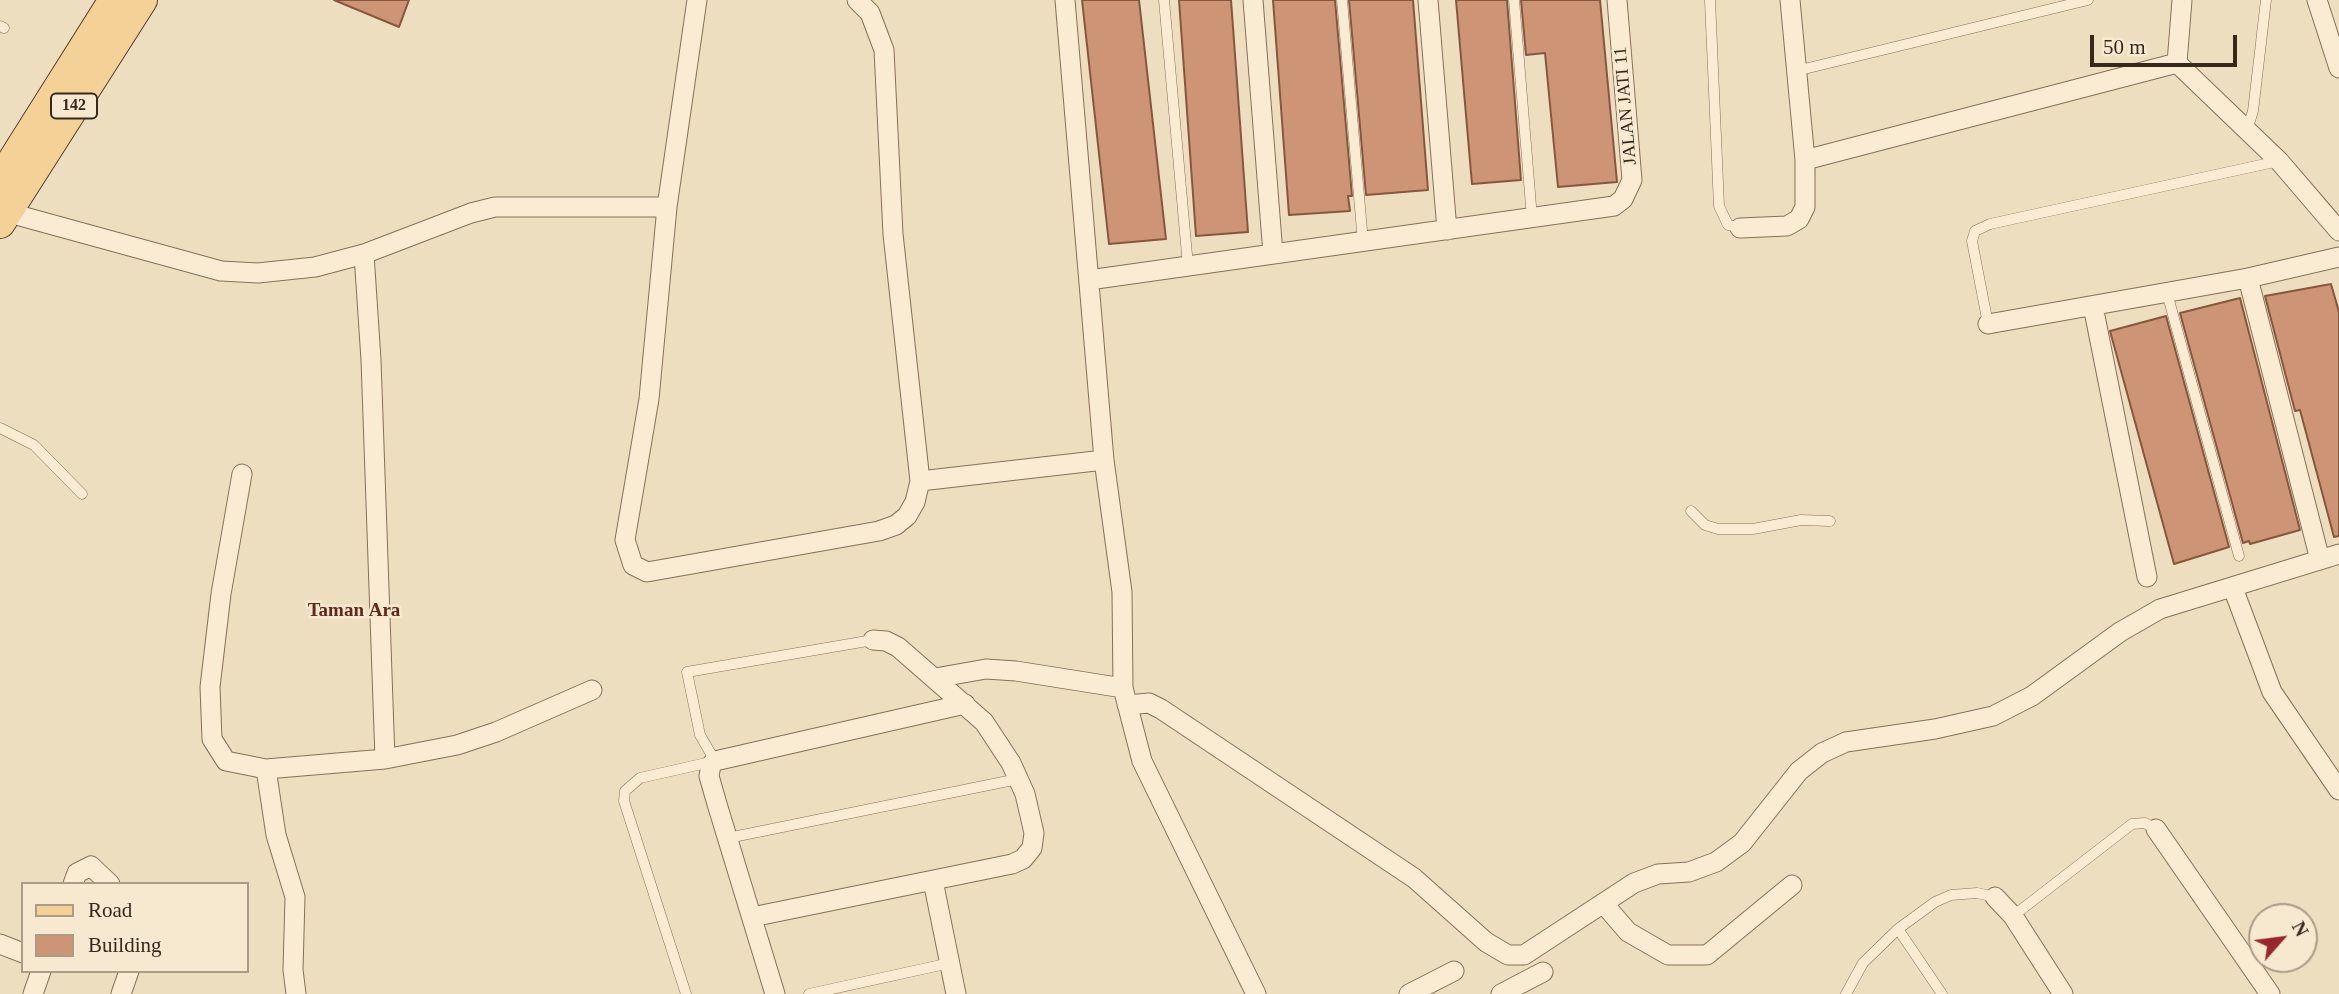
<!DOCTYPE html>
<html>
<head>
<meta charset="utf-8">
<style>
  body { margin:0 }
  #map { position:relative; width:2339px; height:994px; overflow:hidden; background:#eedec0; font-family:Georgia,serif }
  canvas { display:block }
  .legend { position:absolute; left:21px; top:882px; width:228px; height:91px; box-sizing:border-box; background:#f6e9d0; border:2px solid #aa9c88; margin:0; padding:9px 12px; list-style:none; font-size:21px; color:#37281c }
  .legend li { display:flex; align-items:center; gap:14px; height:35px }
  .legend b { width:35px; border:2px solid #aa9c88 }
  .north { position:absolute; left:2248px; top:903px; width:70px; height:70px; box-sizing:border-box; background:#f6e9d0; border:2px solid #aa9c88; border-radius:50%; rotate:62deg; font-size:19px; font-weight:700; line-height:28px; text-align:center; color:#37281c }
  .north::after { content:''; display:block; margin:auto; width:24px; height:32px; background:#97272d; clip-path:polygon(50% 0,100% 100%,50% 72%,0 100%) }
  .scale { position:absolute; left:2090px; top:35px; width:147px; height:32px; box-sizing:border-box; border:4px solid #37281c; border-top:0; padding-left:9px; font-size:21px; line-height:24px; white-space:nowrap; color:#37281c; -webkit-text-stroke:5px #f6e9d0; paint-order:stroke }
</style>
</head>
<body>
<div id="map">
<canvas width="2339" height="994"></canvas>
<ul class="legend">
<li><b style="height:9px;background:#f3d197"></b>Road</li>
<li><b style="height:19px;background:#cd9575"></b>Building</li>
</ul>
<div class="north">N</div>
<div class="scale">50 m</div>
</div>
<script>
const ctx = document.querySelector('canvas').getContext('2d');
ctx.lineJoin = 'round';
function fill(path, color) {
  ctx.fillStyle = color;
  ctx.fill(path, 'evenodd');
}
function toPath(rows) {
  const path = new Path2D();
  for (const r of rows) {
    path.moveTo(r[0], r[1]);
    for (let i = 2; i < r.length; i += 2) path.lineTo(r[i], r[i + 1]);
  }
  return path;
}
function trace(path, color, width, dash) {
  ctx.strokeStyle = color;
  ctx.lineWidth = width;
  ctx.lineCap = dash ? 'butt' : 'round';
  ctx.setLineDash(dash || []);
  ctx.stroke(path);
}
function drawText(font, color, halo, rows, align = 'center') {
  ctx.font = font + ' Georgia,serif';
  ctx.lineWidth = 5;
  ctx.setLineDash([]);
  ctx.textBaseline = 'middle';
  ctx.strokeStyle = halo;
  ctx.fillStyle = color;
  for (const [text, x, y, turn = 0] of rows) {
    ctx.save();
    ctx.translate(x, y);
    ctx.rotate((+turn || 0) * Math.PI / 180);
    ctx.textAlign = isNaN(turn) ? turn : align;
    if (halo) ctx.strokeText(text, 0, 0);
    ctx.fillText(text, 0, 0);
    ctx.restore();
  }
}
const building = toPath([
  [334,0,409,0,399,27,334,0],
  [1082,0,1139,0,1166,239,1109,244,1082,0],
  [1179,0,1231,0,1248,232,1196,236,1179,0],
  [1273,0,1335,0,1352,196,1348,196,1350,211,1289,215,1273,0],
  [1349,0,1413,0,1428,190,1366,195,1349,0],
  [1456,0,1507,0,1521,180,1472,184,1456,0],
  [1521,0,1600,0,1617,182,1558,187,1545,53,1526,55,1521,0],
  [2331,284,2339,312,2339,536,2334,537,2300,410,2295,411,2265,296,2331,284],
  [2240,298,2300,530,2250,544,2249,541,2243,543,2180,313,2240,298],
  [2166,316,2229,547,2174,564,2110,331,2166,316]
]);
const service = toPath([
  [1164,0,1188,266],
  [1342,0,1363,242],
  [1514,0,1532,218],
  [1710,0,1719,206,1728,225,1740,228],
  [0,26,4,28],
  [1796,71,2088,0],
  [2247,130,2253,111,2266,0],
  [2167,293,2239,556],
  [1988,324,1972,241,1975,231,1990,224,2279,161],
  [0,428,34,445,82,494],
  [1691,511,1705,525,1718,529,1753,529,1801,520,1830,521],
  [728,838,1018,779],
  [2013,916,2132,824,2145,823,2156,829],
  [1898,929,1942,994],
  [686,994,624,801,625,791,640,778,715,761,700,735,687,672,873,640],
  [809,994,950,963],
  [1846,994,1863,963,1898,929,1935,902,1951,895,1977,893,1995,897]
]);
const minor = toPath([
  [697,0,667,207,649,399,625,540,633,565,647,572,879,531,896,525,907,516,915,502,920,481,893,234,884,50,870,13,857,0],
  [1065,0,1104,460,1122,592,1123,688,1142,761,1256,994],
  [1253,0,1273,254],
  [1428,0,1447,230],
  [2317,0,2339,68],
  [2177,63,2279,161,2339,231],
  [1805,160,2177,63,2182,0],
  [6,212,221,271,258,273,315,267,364,254,471,213,495,207,667,207],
  [1740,228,1787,226,1799,219,1805,207,1805,160,1790,0],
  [364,254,371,360,385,759],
  [2248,278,2320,560],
  [1089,280,1614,206,1623,199,1632,180,1617,0],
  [2093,306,2147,577],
  [1988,324,2248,278,2339,257],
  [242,474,221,594,210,687,212,739,226,761,266,769,385,759,457,745,496,732,592,690],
  [920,481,1104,460],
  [2233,588,2272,692,2339,790],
  [935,678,986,669,1016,671,1123,688],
  [1127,705,1149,703,1161,709,1414,878,1486,942,1508,955,1524,955,1634,883,1658,874,1689,872,1716,862,1742,843,1799,771,1822,753,1846,742,1935,729,1993,716,2032,696,2120,632,2160,609,2339,554],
  [266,769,276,835,295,897,293,970,296,994],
  [2156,829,2270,994],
  [933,881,956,994],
  [73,884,77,873,91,866,110,884],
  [1995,897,2013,916,2063,994],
  [1603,903,1628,932,1668,955,1707,955,1792,885],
  [752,917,1012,864,1023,859,1032,848,1034,833,1025,794,1011,763,984,722,898,647,886,641,873,640],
  [0,944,23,953],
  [33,994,41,971],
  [121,994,129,971],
  [775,994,717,804,709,776,711,765,715,761,965,704],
  [1409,994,1454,971],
  [1501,994,1543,972]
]);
const primary = toPath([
  [0,181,114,0],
  [0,223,142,0]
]);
const shields = [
  [74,106,46]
];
const shieldNames = [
  ["142",74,106]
];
const streetNames = [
  ["JALAN JATI 11",1626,106,-95]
];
const neighbourhoodNames = [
  ["Taman Ara",354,611]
];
fill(building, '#cd9575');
trace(building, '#87573d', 2);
trace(service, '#886f58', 11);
trace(minor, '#886f58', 21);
trace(primary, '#553d2c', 32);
trace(service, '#f9ecd3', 10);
trace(minor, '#f9ecd3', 19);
trace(primary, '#f3d197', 30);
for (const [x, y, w] of shields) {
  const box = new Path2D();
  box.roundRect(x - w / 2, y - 12.5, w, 25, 5);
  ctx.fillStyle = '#f6e9d0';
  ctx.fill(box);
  trace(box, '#37281c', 2);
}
drawText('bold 16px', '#37281c', null, shieldNames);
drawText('18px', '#37281c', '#f6e9d0', streetNames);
drawText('bold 19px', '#64271b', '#f6e9d0', neighbourhoodNames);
</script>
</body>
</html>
